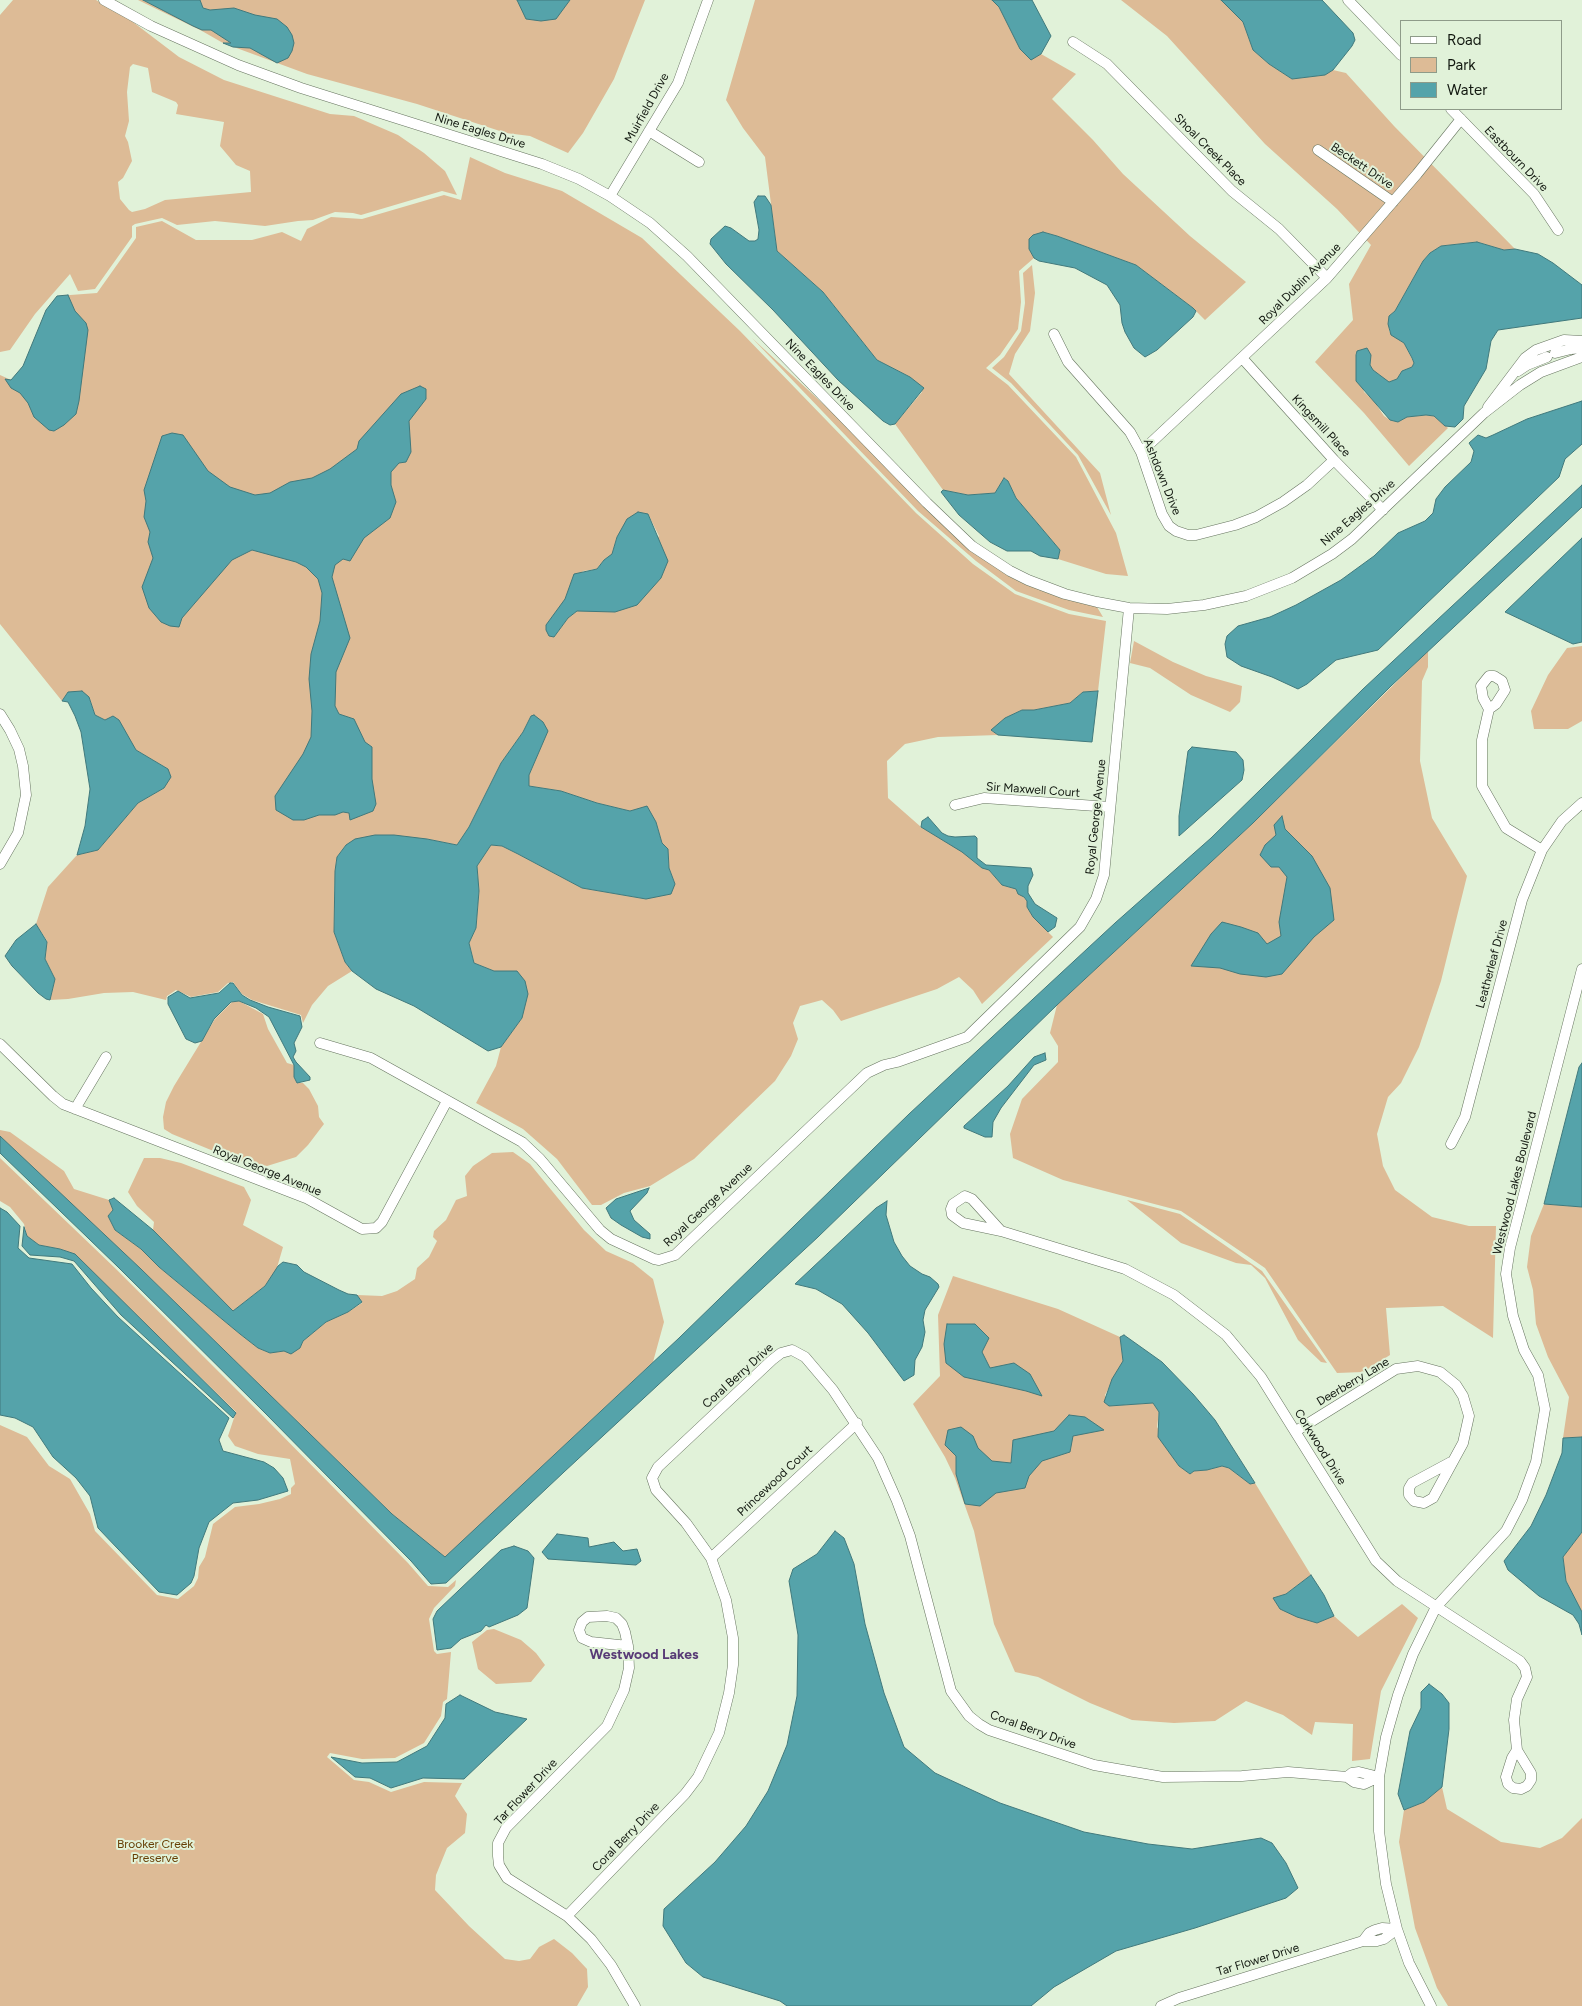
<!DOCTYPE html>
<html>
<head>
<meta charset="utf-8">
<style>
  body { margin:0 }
  #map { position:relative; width:1582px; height:2006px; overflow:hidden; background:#e1f2d9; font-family:Figtree,sans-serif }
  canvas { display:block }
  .legend { position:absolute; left:1400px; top:20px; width:162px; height:90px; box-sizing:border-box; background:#e1f2d9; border:1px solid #8e9b89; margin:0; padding:6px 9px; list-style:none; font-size:15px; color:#121810 }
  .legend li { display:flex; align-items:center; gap:10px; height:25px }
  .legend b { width:25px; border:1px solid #8e9b89 }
</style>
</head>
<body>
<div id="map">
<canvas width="1582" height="2006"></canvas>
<ul class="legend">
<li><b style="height:6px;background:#fff"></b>Road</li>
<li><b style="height:14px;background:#ddbb96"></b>Park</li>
<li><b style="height:14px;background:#55a3aa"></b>Water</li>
</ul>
</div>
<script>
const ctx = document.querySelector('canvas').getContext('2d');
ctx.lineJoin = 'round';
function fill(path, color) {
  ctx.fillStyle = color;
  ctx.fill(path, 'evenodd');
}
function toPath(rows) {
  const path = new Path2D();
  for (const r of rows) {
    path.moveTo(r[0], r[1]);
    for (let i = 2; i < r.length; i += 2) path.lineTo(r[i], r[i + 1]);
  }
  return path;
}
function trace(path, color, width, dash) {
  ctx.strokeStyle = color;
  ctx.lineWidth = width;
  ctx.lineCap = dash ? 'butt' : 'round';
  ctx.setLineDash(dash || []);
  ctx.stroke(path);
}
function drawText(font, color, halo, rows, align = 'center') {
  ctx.font = font + ' Figtree,sans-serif';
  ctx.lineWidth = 4;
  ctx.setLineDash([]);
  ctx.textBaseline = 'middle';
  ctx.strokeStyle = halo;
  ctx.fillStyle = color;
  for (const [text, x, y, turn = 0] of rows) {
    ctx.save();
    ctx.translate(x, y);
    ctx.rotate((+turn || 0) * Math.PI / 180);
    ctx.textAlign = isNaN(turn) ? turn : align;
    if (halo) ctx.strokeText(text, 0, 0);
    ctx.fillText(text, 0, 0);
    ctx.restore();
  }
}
const green = toPath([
  [13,0,96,0,129,19,179,57,224,80,330,114,354,116,398,135,424,153,445,171,457,195,442,191,361,215,353,213,335,212,313,220,298,221,265,226,215,221,177,225,162,218,135,224,132,226,132,237,95,289,78,291,70,274,35,314,10,350,0,352,0,15],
  [133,64,148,68,152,92,176,102,178,105,176,114,224,122,220,146,236,165,250,171,251,192,165,200,145,209,132,212,129,210,120,199,118,182,123,178,132,161,128,142,125,136,129,121,127,92,130,67],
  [138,0,645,0,614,79,583,133,568,153,530,136,506,133,417,104,307,74,223,43,202,31],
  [755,0,992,0,999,7,1030,59,1041,54,1076,74,1052,99,1093,140,1123,174,1190,236,1246,282,1205,320,1193,308,1136,265,1057,236,1043,232,1029,249,1034,258,1019,271,1021,302,1018,329,1000,355,986,368,1008,385,1076,457,1116,533,1128,576,1106,574,1058,559,1060,550,1016,498,1008,481,1004,478,995,493,968,495,943,490,895,424,922,392,910,377,877,360,823,292,777,251,765,157,743,128,726,100],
  [1121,0,1221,0,1243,22,1253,50,1269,64,1292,79,1324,75,1333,70,1346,73,1394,126,1515,249,1504,250,1477,242,1441,246,1430,253,1423,261,1395,311,1389,316,1389,331,1404,343,1414,363,1412,367,1402,371,1398,379,1389,382,1384,380,1380,375,1373,371,1370,365,1371,360,1361,351,1357,351,1356,355,1364,392,1374,401,1384,416,1390,420,1398,422,1407,417,1426,415,1434,416,1448,428,1409,466,1364,413,1315,362,1353,320,1349,284,1371,245,1337,209,1265,144,1167,36],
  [470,157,505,173,562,191,642,238,740,331,916,513,973,564,1015,594,1069,614,1106,621,1098,691,1083,692,1070,703,1034,710,1022,710,1005,718,992,731,998,735,938,737,905,744,887,761,888,798,921,827,962,851,982,868,989,870,1002,885,1016,889,1027,901,1027,907,1033,917,1053,937,982,1004,973,990,959,977,937,989,841,1021,833,1010,822,1000,800,1006,793,1023,798,1039,791,1056,775,1081,694,1159,650,1186,624,1193,601,1205,592,1205,557,1159,523,1129,476,1103,496,1066,501,1047,522,1018,517,971,494,971,474,963,469,942,476,928,479,891,477,866,491,845,502,846,518,854,582,888,646,899,675,884,669,868,668,849,662,843,656,822,630,811,597,803,561,791,529,786,529,775,547,731,531,716,523,732,501,763,469,827,457,845,427,839,346,845,337,857,334,890,334,932,345,962,352,971,328,986,312,1005,303,1023,301,1015,252,1000,242,994,233,982,228,983,218,992,191,997,176,990,167,996,166,1000,133,992,104,993,68,999,50,1000,55,979,45,959,47,941,36,924,48,887,77,855,98,850,138,803,164,788,168,769,136,750,105,720,95,715,89,697,68,692,62,701,0,624,0,375,11,380,23,366,46,310,57,296,97,293,136,238,136,227,162,221,196,240,252,240,282,232,301,241,307,229,331,217,362,219,444,195,461,200],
  [648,514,659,536,590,610,577,611,568,618,554,637,560,608,583,571,597,569,604,560,612,555,617,537],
  [1032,265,1035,293,1030,331,1015,354,1009,374,1100,473,1111,515,1078,455,1011,383,992,368,1004,357,1021,331,1025,303,1023,273],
  [752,338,847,426,970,550,1008,575,1097,607,1103,617,1069,610,1016,591,976,561,918,511],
  [1134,641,1173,662,1206,676,1242,686,1240,702,1230,712,1191,695,1150,668,1130,663],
  [1582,646,1582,721,1568,729,1534,729,1531,711,1548,675,1567,648],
  [1428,651,1428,667,1422,681,1420,761,1432,818,1467,876,1441,981,1419,1047,1401,1083,1388,1097,1377,1134,1383,1166,1395,1190,1432,1217,1469,1226,1496,1226,1493,1338,1443,1306,1386,1308,1390,1355,1363,1372,1337,1373,1265,1268,1181,1211,1063,1180,1013,1158,1010,1134,1022,1099,1058,1062,1058,1046,1050,1033,1057,1005,1253,823],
  [239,1001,263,1014,268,1029,287,1063,294,1065,294,1077,297,1083,303,1083,309,1089,318,1106,319,1117,324,1124,308,1145,296,1157,267,1166,248,1163,233,1159,172,1134,164,1129,163,1117,166,1102,174,1086,215,1019,232,1002],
  [0,1130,10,1132,64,1171,74,1189,109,1200,113,1210,108,1216,115,1230,141,1249,159,1267,240,1334,258,1348,270,1353,300,1348,303,1341,326,1322,348,1312,362,1303,357,1295,382,1296,397,1291,415,1279,417,1268,429,1257,437,1241,433,1237,434,1231,446,1220,456,1200,467,1196,465,1176,473,1166,492,1153,513,1152,530,1164,584,1230,606,1251,633,1263,653,1279,664,1322,653,1362,445,1558,392,1514,141,1269,22,1158,0,1136],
  [0,1158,116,1269,263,1416,408,1563,428,1586,448,1587,456,1580,455,1586,434,1608,429,1619,434,1651,437,1654,451,1652,447,1699,443,1702,441,1716,424,1743,395,1758,362,1759,330,1753,327,1757,354,1780,369,1782,391,1792,424,1782,462,1783,455,1796,467,1814,465,1833,447,1848,436,1875,435,1890,469,1926,505,1959,519,1961,530,1959,539,1947,554,1939,572,1953,587,1969,588,1987,577,2006,0,2006,0,1425,27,1437,49,1466,70,1479,90,1514,95,1531,157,1595,178,1599,194,1586,198,1578,199,1567,205,1557,213,1524,235,1507,259,1504,280,1499,291,1494,291,1488,295,1484,290,1459,258,1454,235,1446,228,1436,236,1412,75,1255,60,1249,39,1245,27,1236,24,1224,10,1207,0,1201],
  [144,1158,160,1158,181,1163,244,1187,251,1200,243,1225,283,1247,276,1271,265,1286,233,1311,153,1230,154,1222,137,1206,128,1192],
  [1127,1200,1180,1214,1262,1271,1327,1363,1321,1362,1298,1340,1265,1278,1251,1265,1236,1263,1181,1243],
  [1544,1204,1582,1207,1582,1437,1563,1438,1569,1397,1548,1357,1536,1324,1533,1290,1527,1267,1531,1236],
  [953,1276,1058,1309,1120,1337,1123,1361,1105,1395,1109,1406,1153,1403,1159,1412,1157,1427,1179,1466,1190,1474,1194,1471,1207,1470,1222,1466,1229,1468,1250,1484,1255,1483,1311,1575,1286,1594,1274,1598,1280,1609,1317,1623,1334,1616,1358,1637,1402,1604,1418,1618,1381,1691,1370,1759,1352,1761,1353,1724,1315,1722,1312,1735,1283,1715,1246,1701,1215,1721,1174,1723,1132,1720,1090,1703,1038,1677,1015,1672,994,1624,974,1531,955,1478,945,1457,913,1404,940,1376,938,1315],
  [1582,1532,1582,1612,1566,1581,1563,1557],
  [494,1629,521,1640,536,1653,545,1665,531,1682,496,1684,478,1669,472,1642,487,1630],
  [1442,1787,1447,1809,1501,1842,1540,1848,1562,1838,1582,1818,1582,2006,1448,2006,1437,1988,1415,1928,1399,1842,1404,1810,1424,1802]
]);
const water = toPath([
  [143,0,200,0,203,8,210,10,234,8,255,15,277,19,287,27,292,35,294,43,292,51,288,58,277,63,250,48,233,47,223,43,231,43,211,30,202,30,193,26,143,0],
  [517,0,570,0,556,19,541,21,526,19,517,0],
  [992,0,1032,0,1051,36,1041,54,1031,60,1020,49,999,7,992,0],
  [1221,0,1322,0,1353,33,1355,40,1352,46,1333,70,1325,75,1292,79,1269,64,1253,50,1243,22,1221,0],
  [758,196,765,196,771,205,777,251,823,292,877,360,910,377,924,388,895,424,890,425,883,421,838,380,773,310,726,264,710,244,711,239,725,226,731,228,749,241,755,241,758,239,759,230,754,202,758,196],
  [1043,232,1057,236,1136,265,1193,308,1196,311,1193,317,1157,350,1145,357,1134,348,1125,332,1122,323,1120,305,1107,285,1075,268,1039,261,1034,258,1029,249,1029,239,1033,235,1043,232],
  [1477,242,1504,250,1515,249,1538,254,1553,263,1582,285,1582,318,1498,330,1491,341,1486,369,1464,406,1463,419,1455,427,1445,426,1434,416,1426,415,1407,417,1398,422,1390,420,1356,381,1356,355,1357,351,1367,348,1371,355,1370,365,1373,370,1389,382,1397,379,1402,371,1412,367,1414,363,1412,358,1404,343,1391,335,1388,324,1389,316,1395,311,1423,261,1430,253,1441,246,1477,242],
  [68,295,75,311,86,323,88,330,79,401,76,414,64,425,54,431,49,430,34,417,28,403,20,393,11,388,5,379,11,380,23,366,46,310,57,296,68,295],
  [420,386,426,389,426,399,409,421,411,452,406,462,399,463,391,472,391,485,396,502,390,518,364,538,350,561,343,559,335,565,332,577,350,638,336,672,335,706,339,714,354,719,365,742,372,747,372,779,376,804,373,811,350,820,349,813,343,812,335,815,319,815,304,820,293,820,276,810,275,796,303,754,311,737,312,711,309,679,311,654,320,621,322,593,318,579,306,567,296,562,252,550,232,560,182,618,179,627,170,626,161,622,149,608,142,587,153,558,148,542,150,532,144,517,146,501,144,490,162,436,172,433,183,435,208,471,230,487,255,495,270,493,290,482,312,478,330,469,357,449,359,441,401,394,420,386],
  [1582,401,1582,444,1565,459,1559,477,1378,650,1336,660,1307,684,1298,689,1272,677,1241,666,1227,657,1225,644,1227,636,1238,626,1270,617,1296,605,1341,580,1374,556,1398,533,1425,521,1433,513,1436,499,1445,487,1471,462,1474,451,1469,443,1478,435,1486,438,1493,435,1527,419,1582,401],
  [1004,478,1008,481,1016,498,1060,550,1058,559,1040,556,1031,551,1007,551,990,542,959,515,941,492,943,490,968,495,995,493,1004,478],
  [1582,485,1582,507,1391,686,1253,823,1057,1005,818,1237,564,1472,446,1583,431,1584,411,1561,266,1414,118,1267,0,1153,0,1136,141,1269,392,1514,445,1557,679,1338,909,1114,1115,923,1211,838,1363,689,1582,485],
  [638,512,648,514,668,561,661,578,637,605,615,612,577,611,568,618,554,637,549,636,546,630,546,625,565,599,574,574,597,569,604,560,612,554,617,537,627,519,638,512],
  [1582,538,1582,642,1573,644,1505,612,1582,538],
  [82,691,89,697,95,715,105,720,113,716,119,720,136,750,168,769,171,777,164,788,138,803,98,850,77,855,85,826,90,789,81,732,75,716,68,702,62,701,68,692,82,691],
  [1098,691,1092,742,998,735,991,730,1005,718,1022,710,1034,710,1070,703,1083,692,1098,691],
  [534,715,543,722,548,731,529,775,529,786,561,791,597,803,630,811,647,806,656,822,662,843,668,849,669,868,675,884,671,894,646,899,582,888,518,854,502,846,491,845,477,866,479,891,476,928,469,943,474,963,494,971,517,971,525,981,528,994,522,1018,501,1047,488,1051,414,1006,376,989,352,971,345,962,334,932,335,871,337,857,346,845,355,839,375,835,394,835,427,839,457,845,469,827,501,763,523,732,531,716,534,715],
  [1192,747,1236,752,1243,760,1244,770,1242,780,1179,836,1179,816,1188,751,1192,747],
  [1282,816,1285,829,1312,856,1330,888,1334,920,1314,937,1282,974,1266,977,1240,974,1220,968,1191,966,1211,934,1222,922,1241,927,1258,933,1267,944,1281,936,1279,922,1287,877,1279,867,1271,867,1260,855,1265,845,1276,835,1274,825,1282,816],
  [928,817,942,833,948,836,955,837,975,836,977,838,977,858,986,865,1031,868,1033,875,1028,886,1028,893,1035,904,1057,918,1055,927,1048,932,1033,917,1027,907,1027,901,1024,897,1018,894,1016,889,1002,885,989,870,982,868,962,852,921,827,922,821,928,817],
  [36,924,47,942,45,959,55,979,50,1000,46,999,38,993,12,966,5,956,16,940,36,924],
  [230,983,233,983,242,995,250,1000,268,1007,300,1016,302,1027,294,1043,296,1051,293,1057,296,1062,310,1077,310,1080,297,1083,294,1077,294,1065,269,1017,256,1008,239,1001,231,1002,214,1019,202,1041,195,1043,186,1039,168,1004,168,997,178,991,190,998,219,993,230,983],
  [1045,1053,1046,1060,1034,1065,1001,1108,993,1122,992,1137,985,1137,964,1128,964,1126,1008,1086,1034,1057,1045,1053],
  [1582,1063,1582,1207,1544,1204,1579,1067,1582,1063],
  [649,1188,647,1193,630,1211,634,1220,650,1234,650,1239,642,1237,621,1225,611,1218,606,1208,616,1199,649,1188],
  [114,1198,153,1230,233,1311,265,1286,278,1266,283,1262,297,1265,304,1272,339,1290,348,1294,357,1295,362,1302,348,1312,326,1322,303,1341,300,1348,291,1354,284,1351,270,1353,258,1348,240,1334,159,1267,141,1249,115,1230,108,1216,113,1210,109,1200,114,1198],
  [887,1201,886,1215,894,1242,902,1256,910,1266,922,1274,930,1277,938,1284,939,1287,925,1310,923,1320,925,1332,922,1347,915,1360,914,1375,904,1381,868,1333,842,1304,816,1289,795,1284,876,1208,887,1201],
  [0,1208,7,1212,20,1226,18,1248,29,1258,72,1264,91,1288,118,1317,229,1418,219,1440,223,1451,264,1462,274,1468,283,1478,288,1491,258,1500,233,1503,209,1522,199,1548,194,1576,191,1583,177,1595,159,1592,98,1528,90,1496,76,1478,53,1457,33,1427,15,1418,0,1415,0,1208],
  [24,1227,27,1236,39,1245,60,1249,75,1254,236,1413,233,1418,121,1315,74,1261,60,1257,30,1255,22,1246,24,1227],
  [947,1324,975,1324,989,1338,982,1352,990,1368,1014,1363,1030,1374,1042,1396,1026,1391,964,1377,946,1363,944,1344,947,1324],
  [1124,1335,1162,1362,1193,1394,1215,1420,1255,1483,1250,1484,1229,1468,1222,1466,1207,1470,1194,1471,1190,1474,1179,1466,1158,1437,1159,1412,1153,1403,1109,1406,1104,1402,1112,1379,1123,1361,1120,1337,1124,1335],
  [1069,1415,1085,1417,1104,1430,1073,1436,1070,1452,1042,1461,1029,1476,1025,1488,996,1493,980,1506,965,1504,956,1474,956,1456,945,1445,948,1430,961,1427,973,1436,978,1448,992,1461,1011,1463,1013,1440,1054,1431,1069,1415],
  [1582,1437,1582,1532,1563,1557,1566,1581,1582,1612,1582,1635,1579,1624,1573,1615,1539,1596,1508,1570,1504,1561,1531,1526,1546,1495,1562,1453,1563,1438,1582,1437],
  [835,1531,844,1538,854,1564,865,1624,884,1693,904,1747,935,1773,1000,1803,1084,1832,1148,1844,1192,1849,1261,1838,1272,1843,1286,1863,1298,1888,1286,1898,1195,1928,1116,1951,1054,1987,1031,2006,787,2006,780,2001,703,1977,686,1963,663,1926,664,1909,715,1862,746,1826,768,1791,787,1745,797,1696,798,1635,789,1581,793,1569,817,1554,835,1531],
  [557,1534,588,1538,589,1547,614,1542,623,1551,637,1549,641,1561,636,1565,548,1559,542,1552,557,1534],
  [514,1546,528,1551,534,1558,527,1608,518,1615,489,1627,486,1625,481,1631,461,1639,451,1648,437,1650,433,1619,437,1611,501,1550,514,1546],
  [1311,1575,1324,1595,1334,1616,1317,1623,1297,1617,1280,1609,1273,1598,1286,1594,1311,1575],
  [1429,1684,1442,1694,1449,1703,1449,1729,1442,1787,1424,1802,1404,1810,1398,1794,1410,1731,1421,1708,1421,1692,1429,1684],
  [460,1695,495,1712,527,1719,464,1779,423,1778,391,1788,370,1778,355,1777,331,1757,362,1763,397,1762,427,1746,445,1718,446,1704,460,1695]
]);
const minor = toPath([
  [104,0,151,26,238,65,301,88,542,164,579,179,610,196,650,223,687,256,927,503,972,546,1010,571,1028,580,1065,594,1097,602,1129,608,1167,609,1204,605,1246,596,1292,578,1332,554,1352,539,1484,413,1520,385,1541,372,1582,357],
  [1348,0,1401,55],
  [1073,42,1107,64,1232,191,1279,229,1327,278],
  [1451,109,1534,194,1558,230],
  [649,131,699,162],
  [1318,150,1393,202],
  [610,196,678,83,708,0],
  [1054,334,1068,362,1130,432,1141,452,1162,514,1169,526,1176,531,1188,535,1196,535,1235,525,1256,517,1283,502,1307,485,1334,460],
  [1555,353,1571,349,1582,348],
  [1243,359,1334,460,1383,510],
  [1518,371,1527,365,1547,357],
  [1488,407,1525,358,1536,350,1564,340,1582,341],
  [1141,452,1327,278,1417,174,1461,119],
  [1489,709,1496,704,1505,690,1502,681,1494,676,1489,676,1481,686,1483,698,1489,709,1482,740,1482,786,1506,828,1542,850],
  [0,714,10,730,19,749,23,766,26,795,18,833,0,864],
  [955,805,984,798,1110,807],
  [320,1043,371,1058,522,1142,540,1159,600,1230,611,1239,654,1259,659,1260,675,1255,867,1073,884,1065,897,1062,967,1037,1080,927,1096,899,1104,875,1129,608],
  [0,1044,53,1096,63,1104,306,1198,362,1229,376,1228,382,1222,447,1101],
  [75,1109,106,1057],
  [1451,1144,1465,1117,1522,900,1542,850,1562,821,1582,803],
  [1001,1231,972,1199,965,1196,953,1204,951,1209,952,1215,963,1223,1001,1231,1125,1269,1174,1295,1226,1335,1261,1377,1376,1561,1397,1581,1520,1661,1525,1668,1527,1677,1517,1699,1514,1720,1517,1750,1512,1758,1506,1777,1508,1784,1513,1788,1521,1789,1527,1786,1531,1780,1531,1773,1517,1750],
  [1296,1431,1396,1369,1418,1366,1440,1372,1456,1385,1463,1396,1469,1416,1463,1443,1433,1498,1424,1503,1414,1501,1409,1495,1409,1488,1412,1483,1451,1462],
  [711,1558,857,1423],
  [628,1646,591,1642,582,1638,579,1630,582,1622,588,1617,607,1616,616,1618,622,1624,625,1632,628,1646,629,1668,624,1690,607,1726,506,1828,498,1843,498,1856,499,1865,507,1878,567,1916,591,1939,611,1965,635,2006],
  [1347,1777,1352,1773,1359,1772,1379,1777],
  [567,1916,685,1794,698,1777,719,1733,729,1693,733,1665,733,1638,726,1600,711,1558,686,1523,656,1490,652,1478,658,1467,772,1360,781,1353,792,1350,805,1357,833,1390,878,1458,897,1501,910,1536,951,1691,969,1716,979,1724,989,1730,1094,1765,1163,1777,1242,1776,1288,1772,1347,1777,1354,1782,1364,1784,1379,1777],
  [1363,1941,1369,1933,1375,1930,1382,1928,1397,1929],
  [1161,2006,1179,1998,1363,1941,1377,1941,1384,1939,1397,1929],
  [1431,2006,1409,1963,1397,1929,1386,1884,1379,1831,1379,1777,1386,1737,1398,1695,1413,1654,1436,1607,1506,1531,1522,1500,1536,1462,1545,1409,1538,1375,1524,1350,1513,1316,1506,1274,1510,1248,1582,969]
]);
const streetNames = [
  ["Muirfield Drive",647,108,-61],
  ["Nine Eagles Drive",480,131,17],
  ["Shoal Creek Place",1210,150,45],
  ["Eastbourn Drive",1516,159,46],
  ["Beckett Drive",1362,166,34],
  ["Royal Dublin Avenue",1300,284,-45],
  ["Nine Eagles Drive",820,375,46],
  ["Kingsmill Place",1321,426,47],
  ["Ashdown Drive",1162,477,68],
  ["Nine Eagles Drive",1358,513,-41],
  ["Sir Maxwell Court",1033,790,4],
  ["Royal George Avenue",1096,817,-84],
  ["Leatherleaf Drive",1492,964,-75],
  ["Royal George Avenue",267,1171,22],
  ["Westwood Lakes Boulevard",1515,1183,-76],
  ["Royal George Avenue",708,1205,-43],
  ["Coral Berry Drive",738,1376,-42],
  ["Deerberry Lane",1353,1382,-31],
  ["Corkwood Drive",1320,1447,58],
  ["Princewood Court",775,1481,-43],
  ["Coral Berry Drive",1033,1730,20],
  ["Tar Flower Drive",526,1792,-47],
  ["Coral Berry Drive",626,1837,-46],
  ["Tar Flower Drive",1258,1960,-17]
];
const parkNames = [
  ["Brooker Creek",155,1844],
  ["Preserve",155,1858]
];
const neighbourhoodNames = [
  ["Westwood Lakes",644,1655]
];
fill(green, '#ddbb96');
fill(water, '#55a3aa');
trace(water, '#41797c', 1);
trace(minor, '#66745f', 11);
trace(minor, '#fff', 10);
drawText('12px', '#121810', '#e1f2d9', streetNames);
drawText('12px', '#673e04', '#e1f2d9', parkNames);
drawText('bold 14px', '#583b76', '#e1f2d9', neighbourhoodNames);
</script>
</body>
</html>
